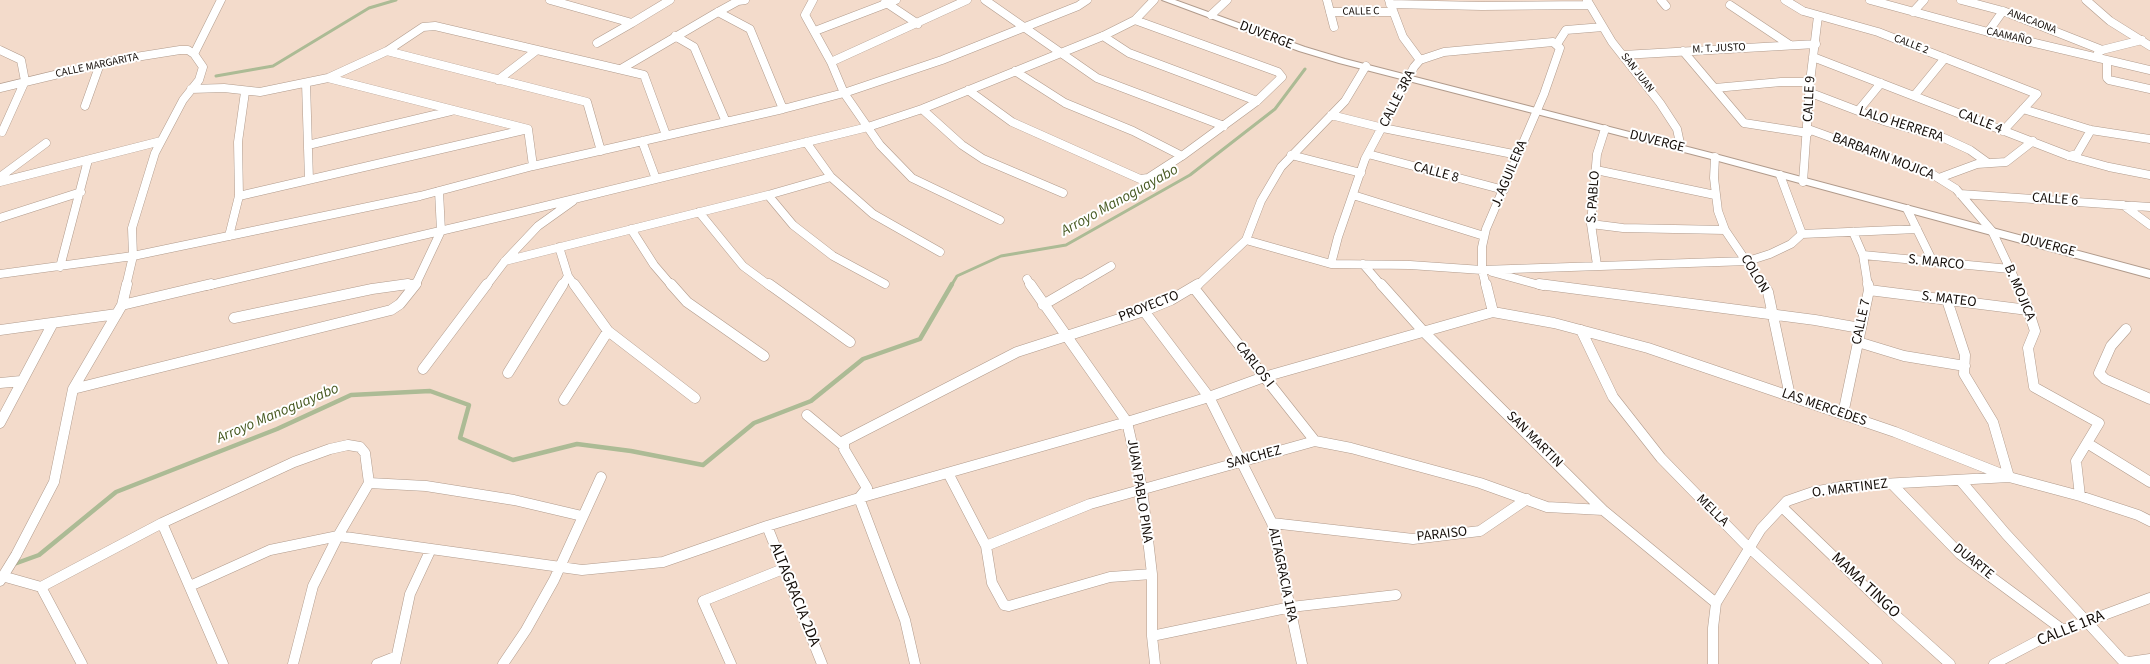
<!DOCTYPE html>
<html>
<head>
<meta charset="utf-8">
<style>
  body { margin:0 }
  canvas { display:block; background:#f3dbcb }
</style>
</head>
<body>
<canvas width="2150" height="664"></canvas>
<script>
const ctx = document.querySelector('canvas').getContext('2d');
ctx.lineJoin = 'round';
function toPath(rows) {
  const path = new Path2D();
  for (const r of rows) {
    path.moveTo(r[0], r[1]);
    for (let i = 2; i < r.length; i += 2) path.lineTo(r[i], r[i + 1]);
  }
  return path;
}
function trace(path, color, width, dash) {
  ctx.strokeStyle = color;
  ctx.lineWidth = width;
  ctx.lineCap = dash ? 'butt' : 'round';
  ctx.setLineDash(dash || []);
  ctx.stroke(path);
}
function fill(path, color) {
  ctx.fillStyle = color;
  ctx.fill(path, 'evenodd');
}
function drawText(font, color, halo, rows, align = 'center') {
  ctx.font = font + ' "Source Sans 3",sans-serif';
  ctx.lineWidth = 4;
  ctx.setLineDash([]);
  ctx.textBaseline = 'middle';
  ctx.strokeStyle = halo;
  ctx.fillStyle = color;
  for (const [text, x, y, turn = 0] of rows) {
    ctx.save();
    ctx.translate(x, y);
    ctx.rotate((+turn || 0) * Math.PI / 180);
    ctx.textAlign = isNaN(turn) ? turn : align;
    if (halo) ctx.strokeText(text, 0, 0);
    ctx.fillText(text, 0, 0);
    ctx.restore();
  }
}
const streamFar1 = toPath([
  [216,76,273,66,369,8,396,0],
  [951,286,957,276,1001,256,1066,245,1190,175,1275,109,1305,69]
]);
const stream = toPath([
  [14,564,39,555,116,492,277,429,351,395,430,391,469,405,460,438,513,460,577,444,631,451,703,465,754,423,811,401,863,359,920,339,952,284]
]);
const streetFar1 = toPath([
  [550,0,632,23,670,0],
  [813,0,805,15,831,62,844,93,880,145,912,178,1000,220],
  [985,0,1097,78,1224,126],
  [1327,0,1334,27],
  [1389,0,1403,37,1420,60],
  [1587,0,1612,42,1660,103,1677,129,1681,148],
  [1661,0,1666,6],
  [1785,0,1803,11,1878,32,2037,94,2003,131],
  [1870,0,1988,32,2150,70],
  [1961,0,2003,11,2102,50],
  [2086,0,2110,21,2150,46],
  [885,2,918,24],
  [1390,4,1482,6,1589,5],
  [1730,5,1790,45],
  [718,12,750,29,783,109],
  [1330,12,1393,12],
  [1913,12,1924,0],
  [1211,15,1227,0],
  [1135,20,1278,72,1282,77,1257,101,1182,156],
  [815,31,896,0],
  [1988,32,2003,11],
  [675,36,694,47,726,122],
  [1103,36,1129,53,1257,101],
  [597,43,632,23],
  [1557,44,1566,30,1603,27],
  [0,50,21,60,25,81,2,132],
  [387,51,587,102,601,151],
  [1683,51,1744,123,1808,133],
  [2098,53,2102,50,2142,40],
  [194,54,221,0],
  [1623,55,1816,44],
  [1813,57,2069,156,2109,167,2150,175],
  [2107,61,2107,78,2109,80,2150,89],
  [831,62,967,0],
  [621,69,718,12,738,1,745,0],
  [328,78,528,129,533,166],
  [498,80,537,50],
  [306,83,309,180],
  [0,88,117,60,180,50,188,50,194,54,203,67,199,80,183,100,155,153,132,228,133,256,126,286],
  [1715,88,1781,82,1810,82],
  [191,89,224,88,260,92,328,78,387,51,423,27,435,26,644,75,666,135],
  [968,90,1012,122,1140,179,1148,178,1182,156,1133,131,1065,103,1015,71],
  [1811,93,1887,122,1944,138,1970,150,1988,163],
  [1914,96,1945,58],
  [85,106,100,64],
  [922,109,962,145,983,159,1063,193],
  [2023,109,2091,130,2150,139],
  [1858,111,1881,83],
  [1331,115,1383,128,1518,155],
  [1808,129,1932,174,1956,189,1992,231,2018,286],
  [642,141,656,179],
  [806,142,831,177,873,214,940,252],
  [308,145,451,111],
  [1368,154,1504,190],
  [1291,155,1361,173],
  [2069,156,2077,154,2091,130],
  [1715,157,1714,178,1718,211,1725,230,1763,286],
  [1596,170,1715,195],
  [0,177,46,143],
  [1939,178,1977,164,2006,162,2033,141],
  [0,182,161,141],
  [1803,182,1810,82,1818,16],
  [1960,194,2150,207],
  [768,195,793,225,833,256,885,284],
  [1353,195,1484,236],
  [239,196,528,129],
  [2123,205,2150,225],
  [1907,209,1933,262],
  [699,212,743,266,770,286],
  [0,218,81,192],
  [1591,224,1623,228,1725,230],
  [631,229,654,265,672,286],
  [1853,232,1863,255,1868,286],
  [1802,234,1917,229],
  [229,236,239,196,238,142,245,92],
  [1246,240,1331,264,1410,265,1482,270,1748,261,1770,254,1791,244,1802,234,1780,175],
  [559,247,568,276,575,286],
  [1863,255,2010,269],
  [505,261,768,195,831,177],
  [1331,264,1338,237,1365,159,1414,67,1420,60,1444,52,1553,42,1560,48,1544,94,1486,229,1482,247,1482,270,1486,286],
  [1363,264,1382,286],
  [1597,265,1591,224,1597,154,1605,129],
  [60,267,88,160],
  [1492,272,1543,286],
  [0,274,133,256,420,196,533,166,783,109,844,93,942,60,1078,6,1087,0],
  [1027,279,1031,286],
  [206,286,521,212,868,127,922,109,1103,36,1135,20,1154,0],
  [398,286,417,283],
  [415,286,441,231,439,191],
  [486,286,505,261,538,226,573,201],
  [562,286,568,276],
  [1077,286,1111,266],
  [1197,286,1246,240,1261,201,1281,167,1345,101,1366,66]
]);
const street = toPath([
  [574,284,608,331,695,398],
  [671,284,687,302,764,356],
  [769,284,850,342],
  [1030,284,1127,422,1142,488,1152,574,1152,636,1155,664],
  [1381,284,1423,331,1603,510,1716,603],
  [1486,284,1493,312],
  [1539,284,1815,320,1860,328],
  [1763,284,1768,292,1790,396],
  [2017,284,2026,303,2035,331,2028,348,2034,387,2099,423,2076,461,2080,496],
  [1194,288,1315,441],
  [1869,290,2028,310],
  [122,305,211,284],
  [1043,305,1079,284],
  [1144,311,1209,397,1272,523,1302,664],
  [234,318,372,289,408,284],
  [2126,329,2111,346,2099,373,2105,379,2150,399],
  [0,330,117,314],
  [1581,330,1613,397,1661,458,1744,543,1877,664],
  [1858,342,1904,356,1965,366],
  [423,369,487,284],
  [508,373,563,284],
  [0,383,21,381],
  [73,389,391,310,400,304,416,284],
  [564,400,608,331],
  [1843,414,1869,290,1868,284],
  [807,415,844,446],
  [0,423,53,323],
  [2087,443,2150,482],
  [948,473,986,546,992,583,1004,605,1009,606,1110,577,1152,574],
  [1960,480,2006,534,2122,660,2129,662,2150,659],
  [369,483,426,486,514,500,582,516],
  [1892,484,1960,554,2063,630],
  [1782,507,1882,603,1950,664],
  [162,523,223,664],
  [1272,523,1413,539,1480,531,1527,499],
  [767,526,822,664],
  [986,546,1090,504,1315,441,1351,448,1480,483,1547,507,1603,510],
  [2,576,41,587,82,664],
  [0,581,16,555,54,482,73,389,122,305,127,284],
  [190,586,270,550,338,536,582,570,663,562,767,526,859,498,1127,422,1209,397,1264,377,1493,312,1554,323,1648,348,1895,432,2009,477,2080,496,2138,515,2150,521],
  [41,587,162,523,294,462,330,449,348,445,360,447,365,453,369,483,338,536,313,586,293,664],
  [1152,636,1291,607,1396,595],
  [377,664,395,657],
  [395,664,410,594,431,549],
  [503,664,526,630,554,580,601,477],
  [731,664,703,601,783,569],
  [915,664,905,620,859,498,867,488,844,449,844,441,1017,352,1144,311,1171,300,1198,284],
  [1713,664,1713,628,1716,603,1761,529,1787,501,1813,492,1846,486,2009,477,1993,422,1964,374,1965,355,1947,300],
  [1994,664,2047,636,2150,598]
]);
const secondary = toPath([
  [1162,0,1175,0,1305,47,1345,59,1719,155,2150,270,2150,278,1711,159,1339,63,1299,51,1162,0]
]);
const farStreetnames = [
  ["CALLE C",1361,12,-1],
  ["ANACAONA",2032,22,21],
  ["CAAMAÑO",2009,37,13],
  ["CALLE 2",1911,45,21],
  ["M. T. JUSTO",1719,49,-3],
  ["CALLE MARGARITA",97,66,-12],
  ["SAN JUAN",1637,73,52]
];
const streetNames = [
  ["DUVERGE",1266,36,21],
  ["CALLE 3RA",1398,99,-63],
  ["CALLE 9",1810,99,-87],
  ["CALLE 4",1980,122,21],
  ["LALO HERRERA",1901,125,18],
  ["DUVERGE",1657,142,14],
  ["BARBARIN MOJICA",1883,157,21],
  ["CALLE 8",1436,173,15],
  ["J. AGUILERA",1510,174,-67],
  ["S. PABLO",1594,197,-86],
  ["CALLE 6",2055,200,4],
  ["DUVERGE",2048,246,15],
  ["S. MARCO",1936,263,6],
  ["COLON",1754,274,59],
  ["B. MOJICA",2019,293,67],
  ["S. MATEO",1949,300,7],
  ["PROYECTO",1149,307,-21],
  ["CALLE 7",1862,322,-78],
  ["CARLOS I",1254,365,52],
  ["LAS MERCEDES",1824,408,19],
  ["SAN MARTIN",1534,440,45],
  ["SANCHEZ",1254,458,-15],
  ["O. MARTINEZ",1850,489,-7],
  ["JUAN PABLO PINA",1139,491,81],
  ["MELLA",1712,511,45],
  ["PARAISO",1442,535,-6],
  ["DUARTE",1973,562,39],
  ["ALTAGRACIA 1RA",1282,575,78]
];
const waterNames = [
  ["Arroyo Manoguayabo",1120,201,-29],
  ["Arroyo Manoguayabo",278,414,-23]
];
const nearStreetnames = [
  ["MAMA TINGO",1865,586,43],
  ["ALTAGRACIA 2DA",794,595,68],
  ["CALLE 1RA",2071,629,-22]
];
trace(streamFar1, '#acbb95', 3);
trace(stream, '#acbb95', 4.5);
trace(streetFar1, '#b19b8c', 9);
trace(street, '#b19b8c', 11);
trace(secondary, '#b19b8c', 2);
trace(streetFar1, '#fff', 8);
trace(street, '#fff', 10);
fill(secondary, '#fff');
drawText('11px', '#130c07', '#fff', farStreetnames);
drawText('14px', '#130c07', '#fff', streetNames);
drawText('italic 15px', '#475921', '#fff', waterNames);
drawText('16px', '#130c07', '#fff', nearStreetnames);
</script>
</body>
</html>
